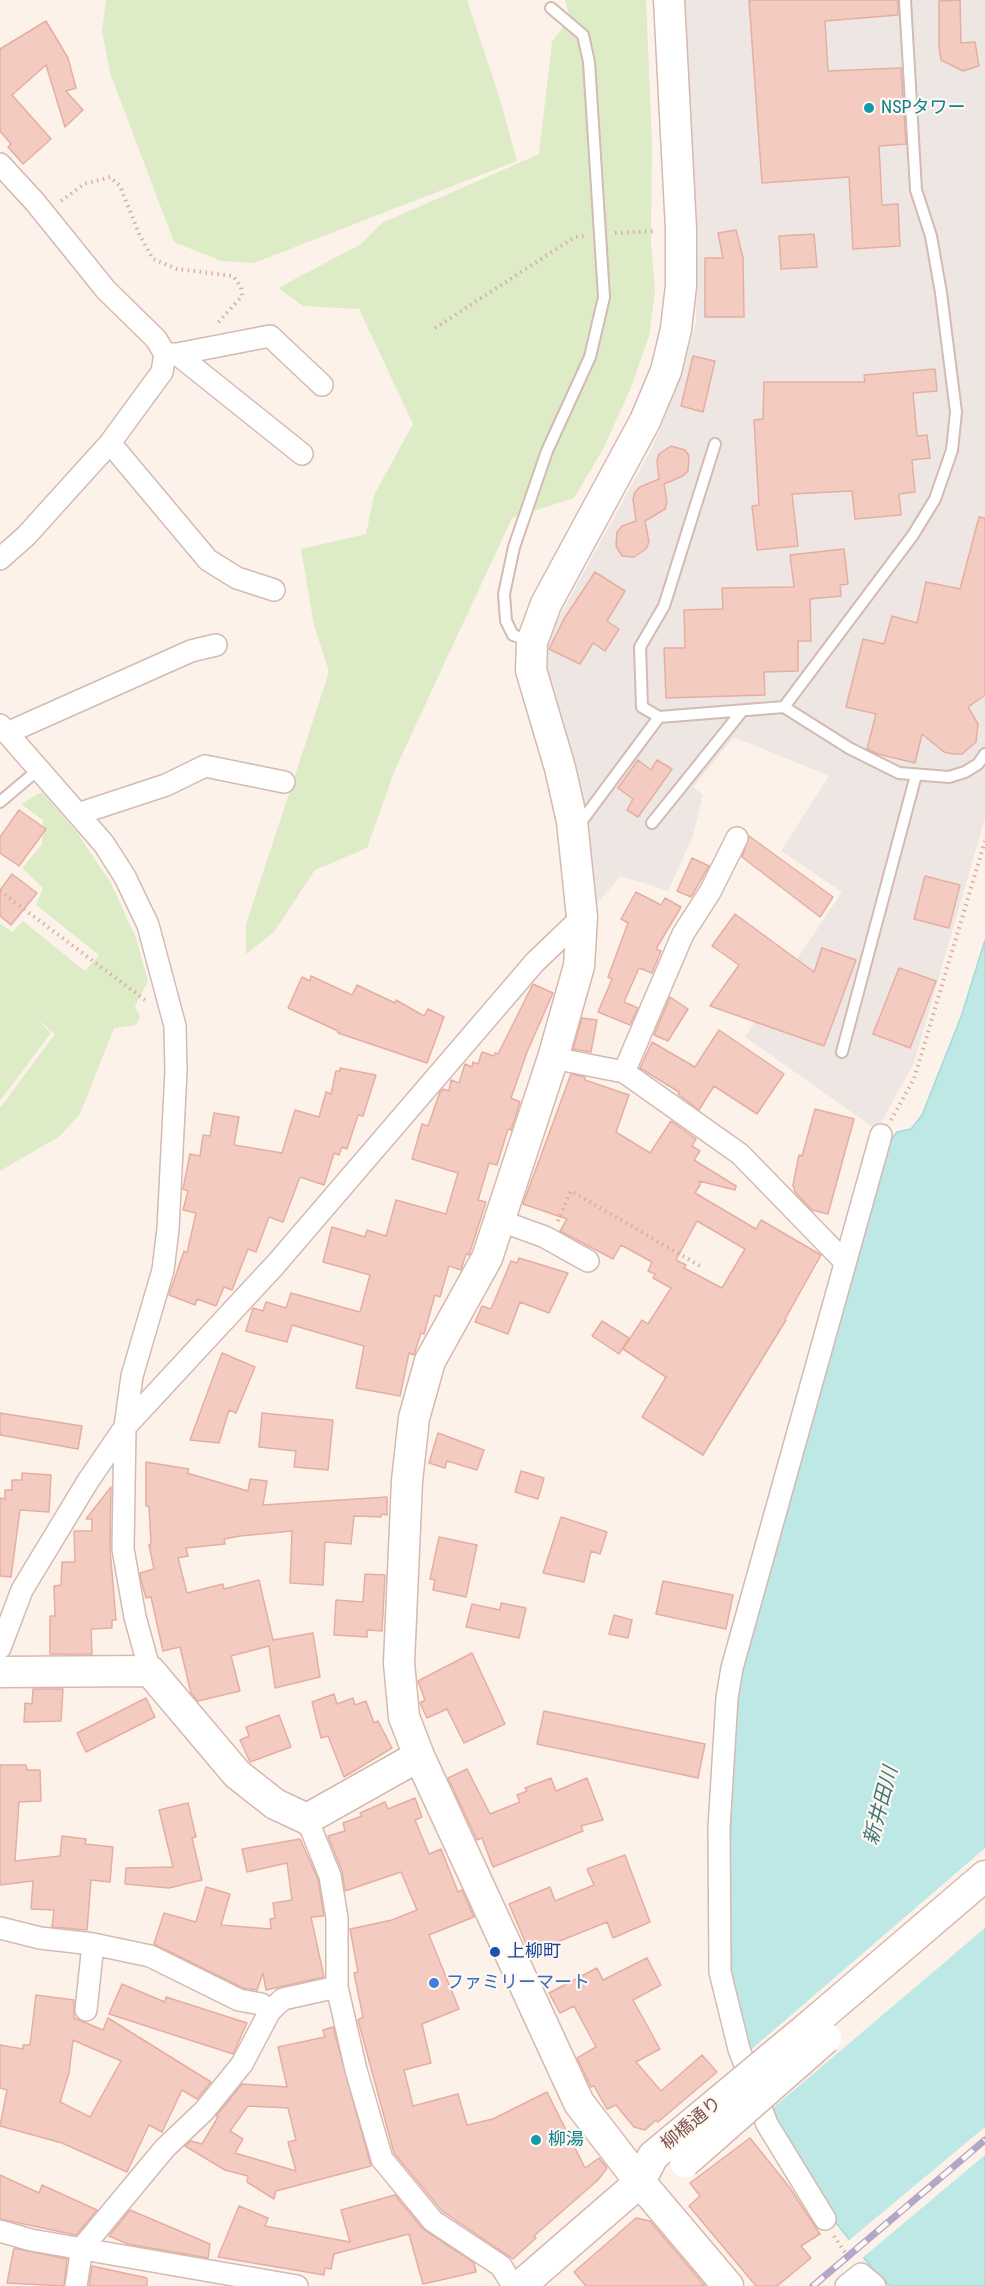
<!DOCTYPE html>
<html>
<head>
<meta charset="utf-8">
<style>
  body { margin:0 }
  canvas { display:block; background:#fdf2ea }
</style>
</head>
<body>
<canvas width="985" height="2286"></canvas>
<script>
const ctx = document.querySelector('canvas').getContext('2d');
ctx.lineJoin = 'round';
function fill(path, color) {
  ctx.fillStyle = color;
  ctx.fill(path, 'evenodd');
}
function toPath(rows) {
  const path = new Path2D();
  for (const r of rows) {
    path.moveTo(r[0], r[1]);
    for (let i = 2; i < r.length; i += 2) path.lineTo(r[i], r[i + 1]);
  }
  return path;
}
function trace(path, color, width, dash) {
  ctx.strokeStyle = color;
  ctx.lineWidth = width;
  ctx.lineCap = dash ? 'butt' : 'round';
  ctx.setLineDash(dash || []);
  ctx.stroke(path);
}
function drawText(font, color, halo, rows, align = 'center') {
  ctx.font = font + ' "Roboto Condensed","Noto Sans JP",sans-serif';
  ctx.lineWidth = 4.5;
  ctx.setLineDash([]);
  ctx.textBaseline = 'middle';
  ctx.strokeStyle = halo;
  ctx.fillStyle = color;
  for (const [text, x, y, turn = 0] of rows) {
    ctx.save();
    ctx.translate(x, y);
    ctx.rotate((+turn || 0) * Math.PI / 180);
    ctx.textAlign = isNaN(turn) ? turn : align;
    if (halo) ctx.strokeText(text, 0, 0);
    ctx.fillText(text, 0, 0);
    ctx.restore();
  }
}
const industrial = toPath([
  [683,0,985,0,985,818,914,1063,877,1130,745,1037,842,892,781,851,829,776,734,737,693,787,703,795,693,836,668,891,621,876,595,906,582,797,547,665,548,644,556,623,653,446,679,383,696,321,698,239]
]);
const green = toPath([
  [106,0,467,0,500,99,517,161,254,263,221,261,174,242,110,73,102,32],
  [565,0,646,0,652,144,651,241,655,292,649,336,630,390,603,449,574,498,512,518,394,772,367,848,315,870,274,932,246,954,246,924,329,672,314,625,301,549,366,534,374,495,413,424,359,309,303,306,278,288,361,244,382,223,539,154,552,42,570,18],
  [42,792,78,834,111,883,136,938,148,981,135,1006,140,1017,136,1025,114,1028,80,1114,60,1136,0,1171,0,1108,55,1034,33,1016,51,1033,0,1101,0,923,12,932,23,921,85,971,99,955,36,905,43,888,22,868,42,844,43,820,21,804]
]);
const water = toPath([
  [985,940,985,2286,890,2286,872,2268,833,2219,775,2126,735,2015,727,1972,734,1701,891,1140,897,1132,911,1129,922,1115,961,1017,985,940]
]);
const pier = toPath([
  [985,1848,985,1928,767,2113,746,2054],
  [985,2127,985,2155,861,2259,847,2242]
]);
const building = toPath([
  [749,0,898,0,898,15,825,21,828,71,901,68,906,144,879,146,882,205,898,204,900,246,853,249,849,177,762,183,749,0],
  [960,0,961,43,975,42,979,66,963,71,941,60,939,45,939,1,960,0],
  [46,21,68,58,76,88,66,91,83,110,65,127,46,65,12,95,51,139,23,164,8,147,11,144,0,131,0,49,46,21],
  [736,230,743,258,744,317,705,317,705,258,723,258,718,233,736,230],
  [814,234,817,267,781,269,779,236,814,234],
  [693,356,715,361,703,412,681,406,693,356],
  [935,369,937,391,913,393,917,436,927,435,930,458,912,460,915,492,899,494,901,515,855,519,852,491,792,494,798,546,757,550,752,506,759,505,754,420,763,419,764,382,865,382,864,375,935,369],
  [671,446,685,450,689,456,688,471,683,476,664,484,667,502,665,509,645,521,649,542,646,549,634,557,622,556,616,546,617,532,622,526,636,521,633,499,635,492,640,487,659,479,657,461,659,454,671,446],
  [979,517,985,518,985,695,968,707,978,724,976,742,962,754,953,754,944,752,922,734,915,763,878,754,867,749,876,714,846,707,863,639,884,644,892,616,917,623,926,582,960,589,979,517],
  [844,549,848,584,840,585,841,596,810,599,811,641,798,641,798,671,764,672,765,695,666,698,664,648,685,648,684,610,723,609,722,588,794,587,790,555,844,549],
  [595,572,625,591,607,621,619,629,605,651,593,643,580,664,549,649,564,619,595,572],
  [638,760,651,770,657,760,672,769,638,817,627,810,633,799,618,788,638,760],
  [19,810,46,829,19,866,0,853,0,837,19,810],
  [749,836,833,897,820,917,742,857,749,836],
  [692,858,709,866,691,897,677,891,692,858],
  [12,874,37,893,11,925,0,916,0,890,12,874],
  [925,876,960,885,949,928,914,919,925,876],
  [636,892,661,905,665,898,681,907,656,949,661,951,652,973,639,968,624,1002,638,1008,630,1025,598,1012,612,979,608,977,628,923,621,919,636,892],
  [735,914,814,972,822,948,856,960,824,1046,710,1006,739,965,712,946,735,914],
  [899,968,936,981,910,1048,873,1034,899,968],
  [311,976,352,995,357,985,395,1003,396,1000,424,1016,428,1009,444,1017,427,1063,338,1033,338,1031,288,1008,302,977,310,981,311,976],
  [533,984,553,993,527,1052,511,1098,520,1102,511,1130,508,1129,497,1165,489,1163,478,1200,486,1202,469,1255,466,1254,461,1270,449,1266,440,1297,435,1295,424,1334,421,1333,414,1355,409,1353,400,1396,356,1388,364,1346,292,1325,287,1342,246,1331,253,1308,263,1311,266,1302,286,1308,291,1293,360,1312,370,1275,323,1262,332,1227,365,1237,367,1230,386,1236,396,1200,446,1214,458,1173,412,1159,422,1124,428,1126,440,1092,443,1089,449,1091,451,1080,459,1083,465,1064,472,1067,473,1062,478,1064,482,1052,494,1056,495,1053,498,1054,533,984],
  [670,997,688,1009,668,1041,654,1035,670,997],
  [582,1018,597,1020,591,1052,573,1049,582,1018],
  [719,1030,784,1074,757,1114,714,1086,699,1110,678,1094,679,1092,640,1068,652,1042,695,1067,719,1030],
  [340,1068,376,1075,363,1116,358,1115,347,1149,342,1147,339,1155,334,1153,324,1185,300,1177,283,1222,269,1217,256,1252,248,1249,232,1290,224,1287,216,1306,197,1299,195,1305,169,1295,184,1251,187,1253,196,1213,183,1210,188,1191,183,1189,190,1154,200,1156,203,1135,210,1136,214,1113,239,1117,234,1145,282,1153,295,1110,319,1117,326,1092,331,1094,336,1071,340,1071,340,1068],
  [571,1074,585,1077,585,1080,629,1095,616,1132,650,1153,671,1121,696,1139,692,1146,700,1151,694,1160,736,1186,735,1190,699,1181,700,1185,695,1193,756,1229,761,1220,821,1255,785,1319,786,1320,703,1455,642,1417,666,1377,623,1349,642,1320,648,1324,671,1288,653,1278,655,1274,648,1271,652,1262,621,1245,613,1259,560,1231,567,1219,523,1204,571,1074],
  [697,1221,745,1249,722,1288,684,1268,686,1265,676,1260,697,1221],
  [815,1109,854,1119,828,1214,812,1210,795,1192,793,1185,799,1155,802,1156,815,1109],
  [519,1258,568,1273,549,1313,520,1302,508,1334,475,1322,482,1306,491,1309,511,1261,517,1263,519,1258],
  [602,1321,629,1338,619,1354,592,1336,602,1321],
  [222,1353,255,1367,236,1413,229,1410,219,1443,190,1440,222,1353],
  [0,1413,82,1426,78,1449,0,1435,0,1413],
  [262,1413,333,1420,328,1470,294,1467,296,1451,259,1447,262,1413],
  [438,1433,484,1450,477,1470,447,1461,445,1468,429,1463,438,1433],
  [146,1462,189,1469,187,1473,248,1491,250,1479,267,1481,263,1505,387,1497,387,1515,381,1514,381,1517,354,1516,351,1544,325,1542,323,1585,290,1583,292,1531,240,1536,224,1539,225,1544,186,1548,188,1556,178,1558,187,1593,223,1584,224,1589,259,1580,273,1640,313,1633,320,1677,275,1688,269,1646,231,1656,240,1691,198,1701,191,1693,180,1647,163,1651,151,1597,146,1598,141,1580,140,1573,154,1569,149,1545,151,1544,149,1506,146,1506,146,1462],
  [521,1471,544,1478,538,1499,515,1492,521,1471],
  [22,1473,51,1475,49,1512,20,1510,11,1577,0,1576,0,1498,5,1499,5,1490,12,1490,12,1480,22,1480,22,1473],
  [111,1487,110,1549,116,1620,112,1620,112,1628,91,1629,92,1654,50,1654,50,1616,55,1616,54,1586,61,1585,62,1562,75,1562,74,1531,92,1531,92,1519,86,1519,111,1487],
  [561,1517,607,1532,600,1554,591,1551,584,1582,543,1573,561,1517],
  [439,1537,477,1545,466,1597,433,1590,435,1580,430,1579,439,1537],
  [365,1574,385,1575,382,1631,367,1630,367,1637,334,1635,336,1600,363,1602,365,1574],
  [663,1581,733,1595,726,1629,656,1614,663,1581],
  [501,1603,526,1608,519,1638,466,1627,472,1604,500,1610,501,1603],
  [614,1615,632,1620,628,1638,609,1634,614,1615],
  [472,1653,505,1724,464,1743,447,1709,427,1718,420,1703,425,1700,418,1681,472,1653],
  [33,1689,63,1689,61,1721,24,1722,25,1703,32,1704,33,1689],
  [334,1694,337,1704,353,1698,355,1705,366,1701,374,1723,378,1721,392,1748,344,1777,328,1736,321,1738,312,1702,334,1694],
  [146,1698,155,1717,86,1752,77,1733,146,1698],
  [544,1711,705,1744,698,1778,537,1744,544,1711],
  [279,1715,291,1747,250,1762,240,1740,249,1736,246,1727,279,1715],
  [0,1765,26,1765,27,1770,40,1770,41,1801,19,1802,15,1861,60,1856,62,1836,86,1839,85,1844,113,1847,110,1882,91,1880,87,1930,52,1927,54,1910,31,1909,33,1881,0,1885,0,1765],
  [467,1769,490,1814,520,1802,517,1795,527,1791,525,1788,551,1778,556,1791,587,1778,603,1820,581,1826,583,1831,493,1867,482,1838,477,1840,448,1778,467,1769],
  [415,1798,422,1817,415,1820,429,1854,441,1849,458,1892,462,1890,474,1917,429,1935,459,2009,422,2024,431,2063,404,2070,413,2106,458,2094,467,2125,493,2119,547,2092,585,2168,599,2158,607,2168,598,2180,534,2236,536,2238,513,2259,442,2211,394,2153,358,2020,363,2017,354,1973,358,1972,350,1929,392,1920,417,1910,401,1872,345,1891,342,1871,328,1836,345,1831,343,1823,362,1816,360,1813,385,1802,388,1809,415,1798],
  [188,1803,196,1837,192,1838,202,1880,169,1888,125,1884,126,1868,173,1867,159,1810,188,1803],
  [300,1839,318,1879,324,1916,311,1917,324,1977,266,1990,263,1973,257,1990,243,1988,154,1944,164,1913,196,1922,206,1887,230,1894,221,1925,271,1929,270,1919,275,1918,273,1903,292,1900,287,1863,247,1872,242,1849,300,1839],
  [625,1855,650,1922,613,1938,607,1922,530,1953,509,1904,550,1887,555,1901,594,1885,587,1869,625,1855],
  [647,1958,661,1985,633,2000,660,2049,636,2062,661,2091,702,2055,717,2072,658,2122,656,2120,645,2130,634,2127,616,2105,607,2109,594,2086,591,2087,577,2058,596,2047,574,2006,560,2013,549,1993,597,1968,603,1980,647,1958],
  [122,1984,165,2002,166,1997,247,2023,233,2054,109,2014,122,1984],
  [36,1995,74,2000,74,2018,103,2030,108,2018,211,2082,197,2099,182,2090,162,2132,149,2125,127,2172,62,2143,0,2126,7,2090,0,2088,0,2045,23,2049,23,2045,30,2045,36,1995],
  [73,2040,121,2061,90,2117,60,2102,69,2073,73,2040],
  [333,2027,371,2166,276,2191,274,2199,247,2182,248,2176,225,2170,185,2146,191,2141,202,2144,218,2117,216,2116,242,2084,287,2087,278,2047,325,2037,323,2030,333,2027],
  [248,2106,288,2108,296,2140,288,2142,296,2171,235,2153,243,2139,230,2131,248,2106],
  [750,2138,790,2188,820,2234,801,2246,811,2258,777,2286,756,2286,689,2206,700,2196,690,2183,750,2138],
  [0,2175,39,2193,42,2185,97,2210,76,2235,0,2219,0,2175],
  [395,2195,423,2229,474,2263,476,2272,423,2284,409,2234,334,2254,331,2269,325,2268,324,2275,218,2257,239,2206,268,2218,265,2226,350,2242,341,2210,395,2195],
  [130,2210,210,2244,208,2258,128,2244,109,2236,130,2210],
  [636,2218,650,2221,705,2286,586,2286,574,2272,636,2218],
  [14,2248,67,2259,64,2286,7,2283,14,2248],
  [92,2266,147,2278,147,2286,89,2286,92,2266]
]);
const path = toPath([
  [61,201,84,184,110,177,120,186,140,236,153,259,177,269,233,276,241,287,242,296,216,325],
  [615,233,656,231],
  [435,328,575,237,584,236],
  [0,891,145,1000],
  [891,1120,914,1079,985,841],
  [558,1221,571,1191,700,1266],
  [834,2236,848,2257]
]);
const lane = toPath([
  [530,641,513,635,506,621,504,594,514,547,547,451,590,357,604,297,589,62,583,35,551,8],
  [784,707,849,748,899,773,949,777,965,772,978,764,985,754],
  [659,717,642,707,640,647,664,606,715,444],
  [0,802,39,769],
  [652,823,742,711],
  [578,826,659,717,784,707,913,535,935,499,952,450,956,412,941,293,931,236,916,190,905,0],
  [842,1052,916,775]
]);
const street = toPath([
  [0,164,35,202,106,290,156,339,165,354,162,372,110,443,26,536,0,559],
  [165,354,177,354,302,454],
  [177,354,270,336,322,385],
  [110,443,208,560,237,578,274,590],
  [0,725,104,844,125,877,148,925,175,1026,176,1071,168,1229,163,1270,132,1376,125,1427,123,1549,135,1617,150,1671],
  [7,733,191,651,216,645],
  [78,814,166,785,205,766,284,782],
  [553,1058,624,1072,740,1154,845,1262],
  [624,1072,683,934,710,892,737,838],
  [501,1221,545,1237,588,1261],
  [0,1648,22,1590,88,1481,125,1427,276,1264,535,962,582,917],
  [307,1819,330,1876,337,1918,337,1987,356,2070,382,2159,433,2221,501,2266,513,2286],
  [0,1928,40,1938,93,1944,150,1956,239,2000,261,2004,270,2011],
  [86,2010,93,1944],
  [825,2219,767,2124,739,2049,720,1972,719,1828,727,1698,732,1668,881,1135],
  [0,2231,31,2240,297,2286],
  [76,2286,82,2248,165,2148,204,2111,242,2064,270,2011,283,1999,337,1987],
  [846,2286,861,2274,875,2286]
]);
const secondary = toPath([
  [669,0,681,229,681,286,676,329,666,371,645,421,546,604,532,642,531,670,560,768,572,821,582,917,579,966,553,1058,487,1258,430,1361,414,1418,407,1481,399,1663,404,1717,419,1756,579,2103,640,2182,728,2286],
  [0,1672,150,1671,237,1774,275,1804,307,1819,419,1756],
  [813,2023,985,1876],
  [520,2286,640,2182,653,2156,670,2142]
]);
const rail = toPath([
  [813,2286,985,2140]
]);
const secondaryBridge = toPath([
  [670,2142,813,2023],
  [685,2162,826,2038]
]);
const markers = [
  [869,108,6,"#0f9aa8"],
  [495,1952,6,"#1a4fb4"],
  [434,1983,6,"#3f7fe0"],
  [536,2140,6,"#0f9aa8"]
];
const cultureNames = [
  ["NSPタワー",881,108],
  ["柳湯",548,2140]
];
const transitNames = [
  ["上柳町",507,1952]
];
const shopNames = [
  ["ファミリーマート",446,1983]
];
const streetNames = [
  ["柳橋通り",692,2124,-40]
];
const waterNames = [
  ["新井田川",882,1806,-75]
];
fill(industrial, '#eee6e3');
fill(green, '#ddecc7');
fill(water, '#bde8e6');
trace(water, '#a3dad7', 1.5);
fill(pier, '#fdf2ea');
fill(building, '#f3cbc1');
trace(building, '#e6aea1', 1.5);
trace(lane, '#d3bab2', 14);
trace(street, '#d3bab2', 24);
trace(secondary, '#d6b9ae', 33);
trace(path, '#d9aea3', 4, [1.5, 4.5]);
trace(lane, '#fff', 10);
trace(street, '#fff', 21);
trace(secondary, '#fff', 30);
trace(rail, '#b2a7c8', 7);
trace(rail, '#fff7f1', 4.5, [14]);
trace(secondaryBridge, '#d6b9ae', 33, []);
trace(secondaryBridge, '#fff', 30);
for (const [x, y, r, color] of markers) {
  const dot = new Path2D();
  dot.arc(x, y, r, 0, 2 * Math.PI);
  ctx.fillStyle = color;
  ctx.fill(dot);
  trace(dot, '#fff7f1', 2);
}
drawText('18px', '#0d838f', '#fff7f1', cultureNames, 'left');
drawText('18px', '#164399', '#fff7f1', transitNames, 'left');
drawText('18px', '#366cbe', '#fff7f1', shopNames, 'left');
drawText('18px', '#79534c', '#fff7f1', streetNames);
drawText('italic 20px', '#3c7675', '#fff7f1', waterNames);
</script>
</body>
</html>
